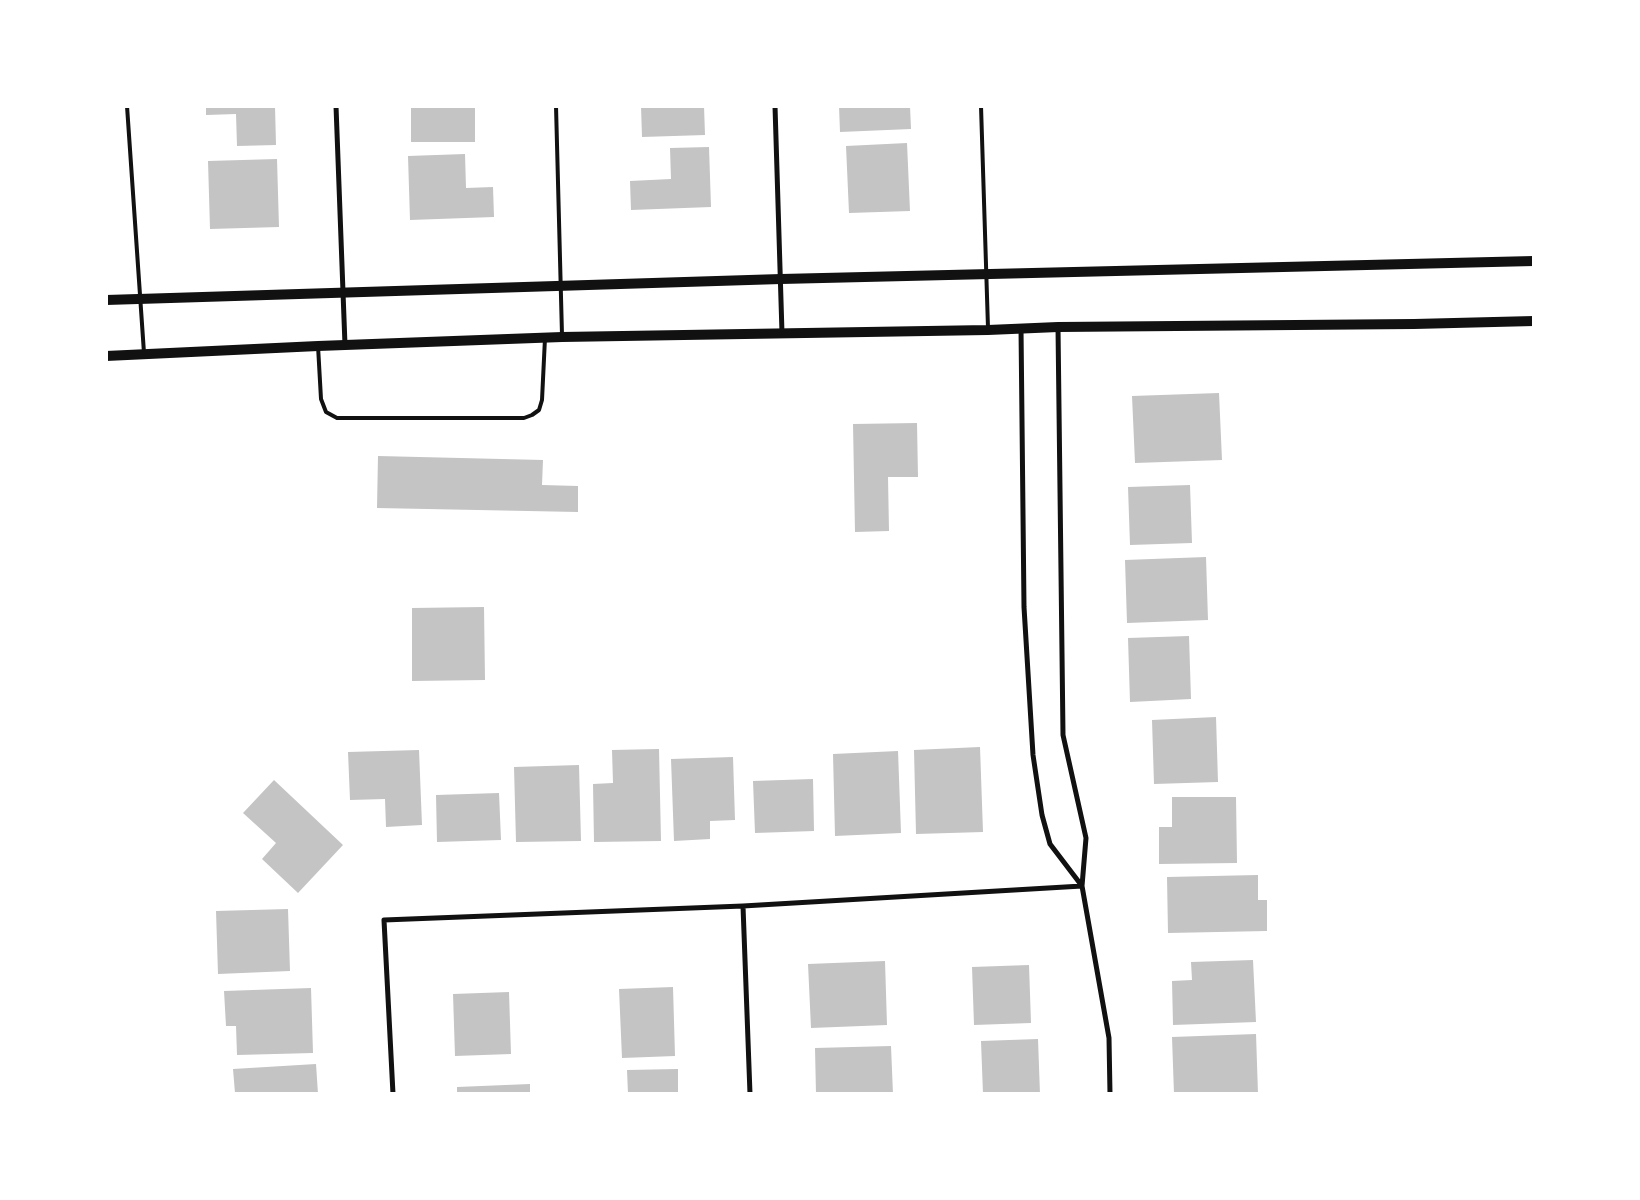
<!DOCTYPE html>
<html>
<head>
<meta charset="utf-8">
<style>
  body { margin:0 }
  #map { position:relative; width:1640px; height:1200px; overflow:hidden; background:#fff; font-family:Montserrat,sans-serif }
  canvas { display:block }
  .frame { position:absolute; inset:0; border:108px solid #fff; pointer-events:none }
</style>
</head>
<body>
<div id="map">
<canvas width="1640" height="1200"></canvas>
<div class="frame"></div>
</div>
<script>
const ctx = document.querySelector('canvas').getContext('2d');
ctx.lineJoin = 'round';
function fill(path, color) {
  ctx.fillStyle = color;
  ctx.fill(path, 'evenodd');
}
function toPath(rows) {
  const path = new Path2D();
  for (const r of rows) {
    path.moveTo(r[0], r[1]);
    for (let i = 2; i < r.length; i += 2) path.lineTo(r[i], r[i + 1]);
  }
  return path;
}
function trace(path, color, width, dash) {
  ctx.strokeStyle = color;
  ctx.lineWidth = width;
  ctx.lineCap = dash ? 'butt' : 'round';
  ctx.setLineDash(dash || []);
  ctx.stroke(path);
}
const building = toPath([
  [206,106,275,106,276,145,237,146,236,114,206,115],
  [411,106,475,106,475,142,411,142],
  [641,106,704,106,705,135,642,137],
  [839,106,910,106,911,129,840,132],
  [907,143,910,211,849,213,846,146],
  [709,147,711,207,631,210,630,181,671,179,670,148],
  [465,154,466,188,493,187,494,217,410,220,408,156],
  [277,159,279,227,210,229,208,161],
  [1219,393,1222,460,1135,463,1132,396],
  [917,423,918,477,888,477,889,531,855,532,853,424],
  [378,456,543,460,542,485,578,486,578,512,377,508],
  [1190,485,1192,543,1130,545,1128,487],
  [1206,557,1208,620,1127,623,1125,560],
  [484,607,485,680,412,681,412,608],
  [1189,636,1191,699,1130,702,1128,638],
  [1216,717,1218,782,1154,784,1152,720],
  [980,747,983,832,916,834,914,750],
  [659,749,661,841,594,842,593,784,613,783,612,750],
  [419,750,422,825,386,827,385,799,350,800,348,752],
  [898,751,901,833,835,836,833,754],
  [733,757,735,820,710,821,710,839,674,841,671,759],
  [579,765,581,841,516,842,514,767],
  [813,779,814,831,755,833,753,781],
  [274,780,343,845,298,893,262,859,276,843,243,813],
  [499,793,501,840,437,842,436,795],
  [1172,797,1236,797,1237,863,1159,864,1159,827,1172,827],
  [1258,875,1258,900,1267,900,1267,931,1168,933,1167,877],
  [288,909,290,971,218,974,216,911],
  [1253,960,1256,1022,1173,1025,1172,981,1192,980,1191,962],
  [885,961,887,1025,811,1028,808,964],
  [1029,965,1031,1023,974,1025,972,967],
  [673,987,675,1056,622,1058,619,989],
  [311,988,313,1053,237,1055,236,1026,226,1026,224,991],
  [509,992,511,1054,455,1056,453,994],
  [1256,1034,1258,1094,1174,1094,1172,1037],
  [1038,1039,1040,1094,983,1094,981,1041],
  [891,1046,893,1094,816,1094,815,1048],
  [316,1064,318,1094,235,1093,233,1069],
  [678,1069,678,1094,628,1094,627,1070],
  [530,1084,530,1094,457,1094,457,1087]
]);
const service = toPath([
  [127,106,144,353],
  [556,106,562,335],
  [981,106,988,328],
  [318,346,321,399,326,412,337,418,524,418,532,415,539,410,542,400,545,338]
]);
const minor = toPath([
  [336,106,345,345],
  [775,106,782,333],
  [1058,327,1063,735,1086,838,1082,886,1109,1038,1110,1094],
  [1021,328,1024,607,1033,755,1042,815,1050,844,1082,886],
  [743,906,750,1094],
  [393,1094,384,920,743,906,1082,886]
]);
const secondary = toPath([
  [106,300,781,279,1534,261],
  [106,356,318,346,562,337,988,330,1058,327,1414,324,1534,321]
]);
fill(building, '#c4c4c4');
trace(service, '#111', 4);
trace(minor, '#111', 5);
trace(secondary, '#111', 10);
</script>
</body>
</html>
